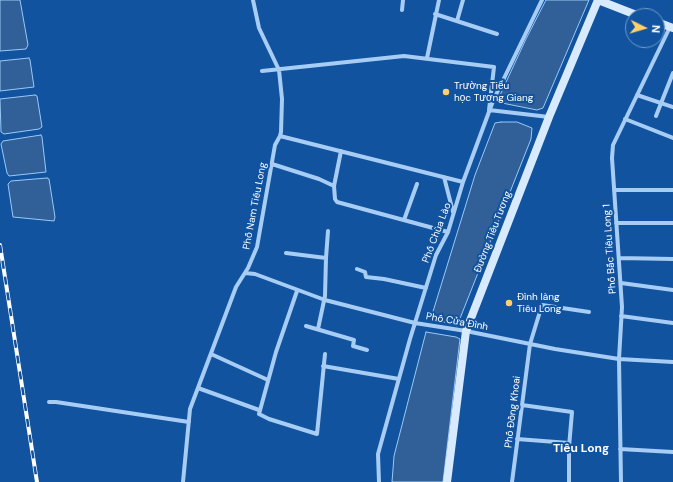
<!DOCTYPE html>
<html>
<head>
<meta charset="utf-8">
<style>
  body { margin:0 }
  #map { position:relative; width:673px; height:482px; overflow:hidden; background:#11539f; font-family:"DM Sans",sans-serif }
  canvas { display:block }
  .north { position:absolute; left:625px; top:8px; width:40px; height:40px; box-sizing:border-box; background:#11539f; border:1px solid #7098c5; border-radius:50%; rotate:95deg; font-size:11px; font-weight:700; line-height:16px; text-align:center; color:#fff }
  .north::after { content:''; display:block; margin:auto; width:14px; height:18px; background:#ffd06c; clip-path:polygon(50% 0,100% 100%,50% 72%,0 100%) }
</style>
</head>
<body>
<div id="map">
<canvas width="673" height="482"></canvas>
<div class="north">N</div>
</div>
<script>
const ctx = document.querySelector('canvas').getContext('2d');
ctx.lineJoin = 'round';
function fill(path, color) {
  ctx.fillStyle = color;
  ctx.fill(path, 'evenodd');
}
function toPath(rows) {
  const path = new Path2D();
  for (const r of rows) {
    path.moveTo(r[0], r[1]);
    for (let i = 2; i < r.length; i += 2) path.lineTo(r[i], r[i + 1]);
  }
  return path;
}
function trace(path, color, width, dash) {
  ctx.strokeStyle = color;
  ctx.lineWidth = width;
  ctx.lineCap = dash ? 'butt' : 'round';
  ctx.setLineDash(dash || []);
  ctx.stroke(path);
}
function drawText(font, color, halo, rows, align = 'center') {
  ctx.font = font + ' "DM Sans",sans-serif';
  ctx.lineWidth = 4;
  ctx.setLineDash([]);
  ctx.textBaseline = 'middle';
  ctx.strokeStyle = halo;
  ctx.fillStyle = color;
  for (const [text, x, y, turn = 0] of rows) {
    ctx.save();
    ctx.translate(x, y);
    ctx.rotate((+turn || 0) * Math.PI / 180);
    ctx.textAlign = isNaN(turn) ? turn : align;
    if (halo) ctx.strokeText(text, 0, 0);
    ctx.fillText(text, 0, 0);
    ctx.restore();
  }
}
const water = toPath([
  [0,0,20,0,28,45,26,49,0,51,0,0],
  [546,0,589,0,543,108,537,110,502,103,498,101,501,93,526,39,546,0],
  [29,58,30,60,34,87,0,91,0,61,29,58],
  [35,95,37,96,42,127,39,129,4,134,1,132,0,99,35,95],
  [501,122,517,122,532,128,531,139,457,326,431,318,475,175,495,123,501,122],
  [41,135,42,137,46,172,9,176,7,173,1,144,3,141,41,135],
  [47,178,49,179,55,217,54,221,13,217,8,184,11,181,47,178],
  [426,332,456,337,460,339,443,482,392,482,394,456,426,332]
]);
const street = toPath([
  [402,10,403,0],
  [435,14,497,34],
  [457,21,463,0],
  [427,58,439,0],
  [262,71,404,56,494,67,489,110,549,117],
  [637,95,673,107],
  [656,116,673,73],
  [625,119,673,138],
  [280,136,463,182],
  [272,164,319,179,334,186,335,199,337,202,448,232],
  [444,177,453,212],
  [334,186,341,151],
  [614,190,673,190],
  [404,220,417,184],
  [616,223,673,223],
  [286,253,326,258],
  [619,258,673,259],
  [357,269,365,272,366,277,384,279,426,288],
  [245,273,255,274,325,300,415,323,466,331,555,349,619,359,673,362],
  [621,283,673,290],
  [297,291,276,352,259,414,269,419,317,434,325,354],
  [621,316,673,323],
  [306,326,354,340,353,346,367,350],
  [318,329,325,296,326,258,328,231],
  [211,354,268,380],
  [323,366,399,379],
  [198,388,259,410],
  [49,402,56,402,189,422],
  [522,405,572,412,569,447,569,482],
  [517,439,569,443],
  [620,449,673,452],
  [183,482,190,409,236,287,248,268,257,247,275,145,280,136,281,132,282,99,279,70,259,28,253,0],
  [379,482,378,454,410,339,436,255,448,232,463,182,493,101,542,0],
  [512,482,530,344,542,305,589,312],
  [621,482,619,359,622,307,612,158,613,145,670,27]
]);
const secondary = toPath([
  [598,0,639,16],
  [657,22,673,28],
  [447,482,466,331,549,117,598,0]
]);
const rail = toPath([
  [0,245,37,482]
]);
const markers = [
  [446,92,4,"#ffd06c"],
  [509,303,4,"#ffd06c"]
];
const poiNames = [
  ["Trường Tiểu",454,86],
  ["học Tương Giang",454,98],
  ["Đình làng",517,297],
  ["Tiêu Long",517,309]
];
const streetNames = [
  ["Phố Nam Tiêu Long",255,206,-79],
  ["Đường Tiêu Tương",493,232,-69],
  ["Phố Chùa Lào",437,233,-69],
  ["Phố Bắc Tiêu Long 1",610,249,-94],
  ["Phố Cửa Đình",457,322,10],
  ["Phố Đồng Khoai",513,412,-83]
];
const quarterNames = [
  ["Tiêu Long",581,449]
];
fill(water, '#306097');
trace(water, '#9ac9f8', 1);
trace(street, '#a8cdf5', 4);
trace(secondary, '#d8eafe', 8);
trace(rail, '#fff', 4);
trace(rail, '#11539f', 2.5, [8]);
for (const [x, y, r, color] of markers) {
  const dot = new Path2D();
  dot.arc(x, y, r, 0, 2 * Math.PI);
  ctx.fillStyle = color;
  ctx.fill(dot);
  trace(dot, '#11539f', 1.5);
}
drawText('10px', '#fff', '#11539f', poiNames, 'left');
drawText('10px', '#fff', '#11539f', streetNames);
drawText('bold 12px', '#fff', '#11539f', quarterNames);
</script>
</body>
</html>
